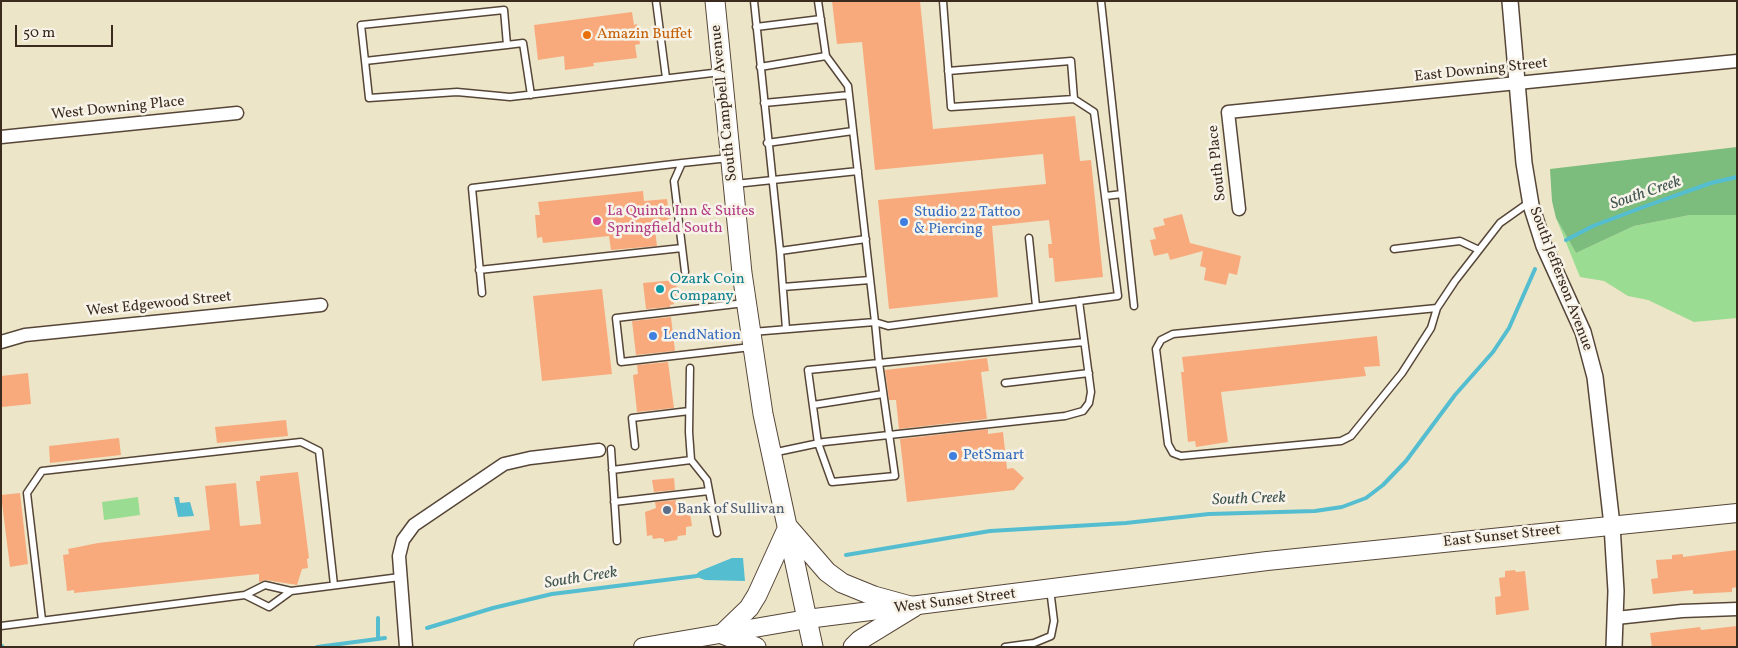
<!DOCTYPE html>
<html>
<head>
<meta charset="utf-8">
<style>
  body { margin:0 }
  #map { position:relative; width:1738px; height:648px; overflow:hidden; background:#ede5c8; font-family:Vollkorn,serif }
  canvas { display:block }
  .frame { position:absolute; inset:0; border:2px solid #3b2a1e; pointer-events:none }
  .scale { position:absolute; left:15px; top:25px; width:98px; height:22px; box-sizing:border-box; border:2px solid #3b2a1e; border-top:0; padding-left:6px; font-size:15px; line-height:18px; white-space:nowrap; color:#3b2a1e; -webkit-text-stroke:4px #f7f3e8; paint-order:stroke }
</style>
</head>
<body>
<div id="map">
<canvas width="1738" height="648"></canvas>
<div class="frame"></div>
<div class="scale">50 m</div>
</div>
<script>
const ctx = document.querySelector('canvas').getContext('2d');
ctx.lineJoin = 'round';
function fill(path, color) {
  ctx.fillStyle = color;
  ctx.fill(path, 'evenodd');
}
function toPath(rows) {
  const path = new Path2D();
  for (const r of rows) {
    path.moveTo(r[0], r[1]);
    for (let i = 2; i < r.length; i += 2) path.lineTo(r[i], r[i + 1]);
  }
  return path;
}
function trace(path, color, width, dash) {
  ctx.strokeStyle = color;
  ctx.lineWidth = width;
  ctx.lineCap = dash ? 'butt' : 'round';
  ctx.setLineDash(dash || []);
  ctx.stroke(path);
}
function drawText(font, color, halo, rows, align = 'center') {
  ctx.font = font + ' Vollkorn,serif';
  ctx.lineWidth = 5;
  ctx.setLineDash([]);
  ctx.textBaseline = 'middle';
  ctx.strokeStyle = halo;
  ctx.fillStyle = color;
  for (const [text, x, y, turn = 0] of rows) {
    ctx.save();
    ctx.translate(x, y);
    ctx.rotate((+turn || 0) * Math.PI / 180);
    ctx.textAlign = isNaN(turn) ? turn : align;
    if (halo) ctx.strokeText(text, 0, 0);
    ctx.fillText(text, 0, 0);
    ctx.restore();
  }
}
const green = toPath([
  [1690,215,1737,215,1737,318,1694,322,1648,300,1628,296,1604,281,1580,277,1556,218,1576,253,1634,226],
  [138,497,140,515,104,520,102,502]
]);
const forest = toPath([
  [1737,147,1737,215,1690,215,1634,226,1576,253,1556,218,1552,201,1550,169]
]);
const water = toPath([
  [174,497,179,497,180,503,190,502,194,516,178,517],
  [732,558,743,558,745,581,705,580,694,576,700,571]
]);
const stream = toPath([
  [1566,240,1593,226,1646,206,1711,183,1737,177],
  [846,555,990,531,1126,523,1209,514,1315,511,1342,507,1366,498,1383,485,1406,461,1455,395,1493,352,1509,328,1535,269],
  [378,618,378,639],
  [427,628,493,608,552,594,697,576],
  [2,646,2,647],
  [317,647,385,638]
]);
const building = toPath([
  [832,1,920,1,933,129,1075,116,1080,161,1091,160,1103,277,1055,282,1053,258,1049,258,1048,244,1052,244,1049,220,992,226,998,297,889,309,878,200,1046,184,1043,154,875,170,862,42,837,44],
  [632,12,634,25,637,24,640,44,635,45,637,58,593,63,594,66,565,70,564,56,538,60,534,25],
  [643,191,644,201,667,199,670,220,654,221,657,246,611,250,609,236,543,243,542,237,537,238,535,215,540,215,538,202],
  [1182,214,1190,243,1241,256,1237,275,1229,273,1226,285,1204,280,1206,268,1200,266,1203,251,1170,260,1168,253,1154,256,1150,240,1156,239,1153,228,1165,225,1163,219],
  [676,280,678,295,673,296,674,304,670,305,670,307,646,309,643,283],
  [602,289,612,374,542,381,533,296],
  [671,317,675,351,636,355,632,321],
  [1377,336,1380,366,1364,367,1366,376,1221,392,1228,442,1196,447,1195,441,1188,442,1181,372,1184,372,1182,357],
  [987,358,989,371,981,372,987,419,899,429,896,400,889,400,885,370],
  [668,362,674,408,637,412,633,375,638,374,637,365],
  [28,373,31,404,2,407,1,376],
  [286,420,288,436,217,443,215,427],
  [988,429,988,434,1003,432,1007,469,1013,468,1024,478,1014,490,907,502,900,439],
  [119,438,121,455,50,463,49,446],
  [298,472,309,558,307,559,308,568,302,569,297,585,266,580,259,582,259,574,74,593,74,590,67,591,63,555,69,554,68,549,98,543,210,530,205,486,236,483,240,526,261,524,256,481,260,481,260,476],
  [674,478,675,490,654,492,652,480],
  [20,493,28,564,10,567,1,495],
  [676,500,677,506,683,505,684,513,690,513,692,526,686,527,686,535,678,536,677,540,664,542,664,539,660,538,653,539,652,535,647,536,645,512,656,508,655,502],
  [1737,550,1737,587,1732,588,1732,592,1693,594,1693,590,1653,594,1651,579,1658,578,1656,560,1672,559,1672,555,1683,554,1683,557],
  [1515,570,1516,572,1525,571,1529,610,1496,615,1495,597,1501,596,1499,578,1505,577,1505,571],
  [1737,626,1737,647,1652,647,1650,633,1700,627,1701,630]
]);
const service = toPath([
  [656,1,666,78],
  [754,1,780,251],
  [943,1,951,107,1074,99,1094,112,1118,296,888,326,875,322,879,363,895,476,832,482,818,443,808,370,879,363,1084,342],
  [1101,1,1134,306],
  [756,27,821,19],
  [507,45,523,43,531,95],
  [365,61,507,45,504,10,361,25,365,61,369,98,457,92,510,97,721,72],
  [760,67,826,56],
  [948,71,1071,61,1074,99],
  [764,103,849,95],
  [767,143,853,131],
  [735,184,858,171],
  [1106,196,1122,194],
  [1029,238,1036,306],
  [1394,249,1460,241,1479,250],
  [479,270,682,248],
  [685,272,674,181,682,163,729,158],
  [783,287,870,280],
  [482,293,472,188,682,163],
  [745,303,616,318,621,362,751,347],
  [1437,308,1173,334,1161,340,1156,349,1168,444,1173,453,1181,456,1341,441,1351,436,1402,373,1431,328,1437,308,1455,281,1500,223,1524,206,1530,205],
  [786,329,780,251,866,239],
  [752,332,875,322,848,86,826,56,818,1],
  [1005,383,1089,373],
  [813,405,883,394],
  [635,446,632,418,689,411],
  [611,449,617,541],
  [772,453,824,442,1065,416,1083,411,1089,403,1091,392,1079,301],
  [691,460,707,480,717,533],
  [612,470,691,460,689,432,690,368],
  [614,502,709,491],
  [245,595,265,585,291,591],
  [42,620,27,493,42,471,301,442,319,451,334,585],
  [1,626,245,595,269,607,291,591,400,577],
  [1005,647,1034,643,1051,636,1054,621,1050,589]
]);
const minor = toPath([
  [1,137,237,113],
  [1239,209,1228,112,1737,61],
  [1,342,25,335,321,305],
  [1616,618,1682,611,1737,609],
  [406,647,399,556,403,540,414,525,504,464,530,458,599,450]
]);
const tertiary = toPath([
  [1510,1,1524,163,1531,205,1544,246,1583,332,1595,377,1612,525,1616,591,1614,647]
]);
const secondary = toPath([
  [643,647,807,619,1267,561,1737,513]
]);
const primary = toPath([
  [715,1,742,273,763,414,813,647],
  [756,647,722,634,749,608,757,595,788,527,827,572,842,583,874,596,914,607],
  [853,647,860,640,914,607]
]);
const markers = [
  [587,35,5,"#e8710a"],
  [597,221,5,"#d1479c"],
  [904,222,5,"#3f7fe0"],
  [660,289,5,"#0f9aa8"],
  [653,336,5,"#3f7fe0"],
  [953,456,5,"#3f7fe0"],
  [667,510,5,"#5c6f8a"]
];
const foodNames = [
  ["Amazin Buffet",597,35]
];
const streetNames = [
  ["East Downing Street",1481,71,-6],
  ["South Campbell Avenue",725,103,-96],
  ["West Downing Place",118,109,-6],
  ["South Place",1218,163,-96],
  ["South Jefferson Avenue",1560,279,69],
  ["West Edgewood Street",159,305,-6],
  ["East Sunset Street",1502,537,-6],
  ["West Sunset Street",955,602,-7]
];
const hotelNames = [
  ["La Quinta Inn & Suites",607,212],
  ["Springfield South",607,229]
];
const shopNames = [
  ["Studio 22 Tattoo",914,213],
  ["& Piercing",914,230],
  ["LendNation",663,336],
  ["PetSmart",963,456]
];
const cultureNames = [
  ["Ozark Coin",670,280],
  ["Company",670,297]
];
const serviceNames = [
  ["Bank of Sullivan",677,510]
];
const waterNames = [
  ["South Creek",1646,194,-19],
  ["South Creek",1249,500,-2],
  ["South Creek",581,579,-9]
];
fill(green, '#9bdc93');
fill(forest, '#7cbc7d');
fill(water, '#54bed0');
trace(stream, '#54bed0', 4);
fill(building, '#f8aa7d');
trace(service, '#564638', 9);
trace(minor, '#564638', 15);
trace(tertiary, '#564638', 18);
trace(secondary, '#564638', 20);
trace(primary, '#564638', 21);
trace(service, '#fff', 6);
trace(minor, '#fff', 12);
trace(tertiary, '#fff', 15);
trace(secondary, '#fff', 18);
trace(primary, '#fff', 19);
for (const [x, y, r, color] of markers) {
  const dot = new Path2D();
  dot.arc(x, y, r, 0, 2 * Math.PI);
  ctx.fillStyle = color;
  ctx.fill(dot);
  trace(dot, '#f7f3e8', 2);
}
drawText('15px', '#c56008', '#f7f3e8', foodNames, 'left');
drawText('15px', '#3b2a1e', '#f7f3e8', streetNames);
drawText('15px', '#b23c85', '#f7f3e8', hotelNames, 'left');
drawText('15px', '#366cbe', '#f7f3e8', shopNames, 'left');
drawText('15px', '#0d838f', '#f7f3e8', cultureNames, 'left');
drawText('15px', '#4e5e75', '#f7f3e8', serviceNames, 'left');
drawText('italic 16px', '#425653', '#f7f3e8', waterNames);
</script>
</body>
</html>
